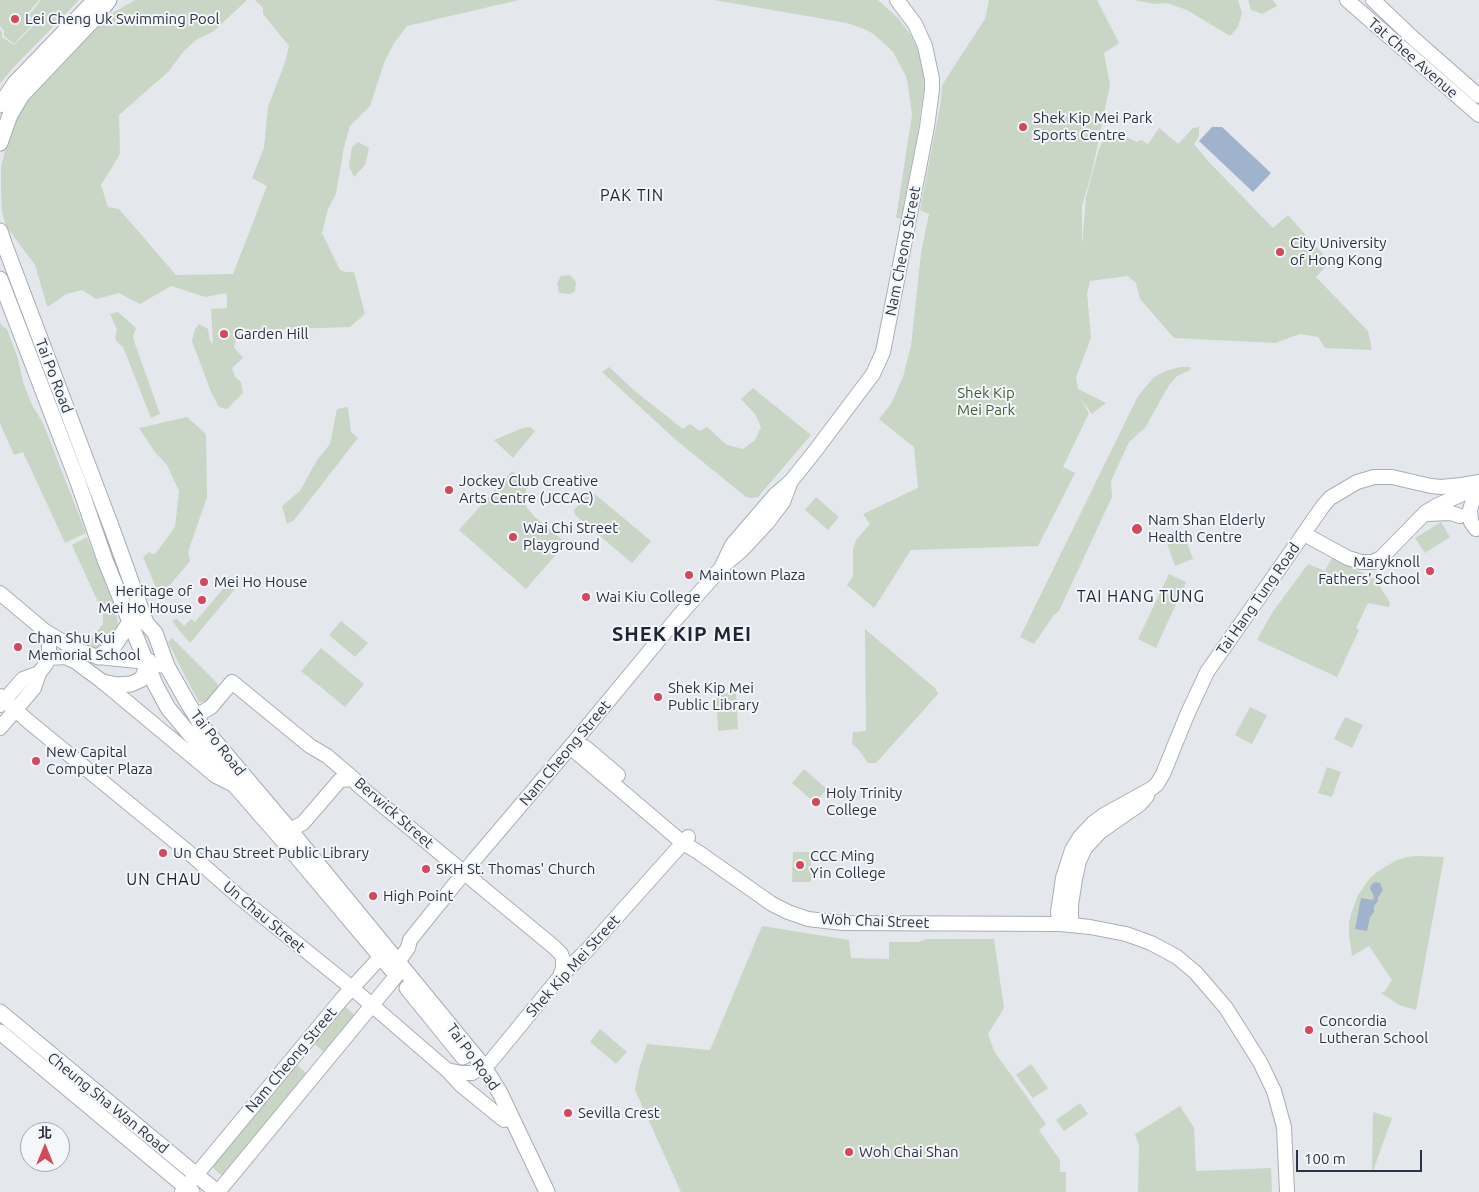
<!DOCTYPE html>
<html>
<head>
<meta charset="utf-8">
<style>
  body { margin:0 }
  #map { position:relative; width:1479px; height:1192px; overflow:hidden; background:#e4e7ec; font-family:Ubuntu,"Noto Sans TC",sans-serif }
  canvas { display:block }
  .north { position:absolute; left:20px; top:1122px; width:50px; height:50px; box-sizing:border-box; background:#f4f6f9; border:1px solid #a4a8b1; border-radius:50%; rotate:0deg; font-size:14px; font-weight:700; line-height:20px; text-align:center; color:#2b3445 }
  .north::after { content:''; display:block; margin:auto; width:18px; height:22px; background:#d1495b; clip-path:polygon(50% 0,100% 100%,50% 72%,0 100%) }
  .scale { position:absolute; left:1296px; top:1150px; width:126px; height:22px; box-sizing:border-box; border:2px solid #2b3445; border-top:0; padding-left:6px; font-size:15px; line-height:18px; white-space:nowrap; color:#2b3445; -webkit-text-stroke:4px #f4f6f9; paint-order:stroke }
</style>
</head>
<body>
<div id="map">
<canvas width="1479" height="1192"></canvas>
<div class="north">北</div>
<div class="scale">100 m</div>
</div>
<script>
const ctx = document.querySelector('canvas').getContext('2d');
ctx.lineJoin = 'round';
function fill(path, color) {
  ctx.fillStyle = color;
  ctx.fill(path, 'evenodd');
}
function toPath(rows) {
  const path = new Path2D();
  for (const r of rows) {
    path.moveTo(r[0], r[1]);
    for (let i = 2; i < r.length; i += 2) path.lineTo(r[i], r[i + 1]);
  }
  return path;
}
function trace(path, color, width, dash) {
  ctx.strokeStyle = color;
  ctx.lineWidth = width;
  ctx.lineCap = dash ? 'butt' : 'round';
  ctx.setLineDash(dash || []);
  ctx.stroke(path);
}
function drawText(font, color, halo, rows, align = 'center') {
  ctx.font = font + ' Ubuntu,sans-serif';
  ctx.lineWidth = 4;
  ctx.setLineDash([]);
  ctx.textBaseline = 'middle';
  ctx.strokeStyle = halo;
  ctx.fillStyle = color;
  for (const [text, x, y, turn = 0] of rows) {
    ctx.save();
    ctx.translate(x, y);
    ctx.rotate((+turn || 0) * Math.PI / 180);
    ctx.textAlign = isNaN(turn) ? turn : align;
    if (halo) ctx.strokeText(text, 0, 0);
    ctx.fillText(text, 0, 0);
    ctx.restore();
  }
}
const green = toPath([
  [0,0,39,0,26,15,34,23,14,44,4,36,4,31,0,26],
  [41,0,79,0,13,68,0,84,0,29,2,32,2,37,14,45,36,23,29,15],
  [135,0,247,0,214,31,196,40,183,52,169,71,119,115,120,154,101,185,108,207,119,209,176,275,233,274,267,186,252,178,264,148,268,107,285,62,289,46,263,14,263,8,255,0,519,0,407,26,394,43,384,63,370,106,350,126,344,147,336,194,328,209,322,233,340,270,346,272,354,272,365,314,350,327,260,330,255,337,244,335,236,338,234,347,243,358,232,368,235,377,241,382,243,393,227,409,219,407,211,392,192,341,195,329,199,324,208,329,210,341,213,344,211,309,227,308,227,293,205,297,171,286,140,304,119,293,96,299,82,290,66,294,49,306,47,306,35,265,6,226,2,212,1,189,1,167,6,146,12,126,23,106,38,88,106,17],
  [714,0,878,0,899,19,912,37,917,47,923,69,924,88,917,137,901,218,896,218,912,115,908,85,906,76,893,52,886,45,872,33,864,29,847,23],
  [989,0,1097,0,1119,43,1104,53,1110,85,1092,172,1082,206,1082,245,1086,197,1099,149,1109,129,1137,142,1141,140,1148,144,1159,128,1178,144,1193,128,1199,127,1199,136,1194,144,1208,161,1273,228,1288,215,1330,262,1316,277,1368,331,1372,350,1325,348,1318,337,1300,334,1275,343,1174,338,1140,299,1136,283,1128,276,1090,281,1087,293,1091,338,1076,377,1078,389,1106,403,1092,414,1080,398,1089,413,1063,467,1075,473,1038,546,911,550,874,608,847,585,853,576,853,549,856,540,870,524,863,514,918,488,914,447,879,419,891,404,903,377,911,346,921,253,929,214,920,210,941,101,942,85,985,19],
  [1134,0,1238,0,1242,13,1238,27,1230,36,1187,10,1167,3,1154,4],
  [1248,0,1273,0,1277,6,1262,14,1251,10],
  [358,142,369,148,365,165,354,177,349,166,352,147],
  [570,275,576,282,575,291,570,294,559,293,557,283,561,276],
  [118,312,136,328,133,336,134,341,160,414,151,418,123,347,117,342,115,338,117,330,110,314],
  [0,322,2,326,4,327,7,329,18,359,23,382,32,405,43,423,86,533,65,543,23,452,14,455,0,423],
  [609,367,636,392,683,429,690,424,700,431,707,427,727,445,743,449,755,440,761,427,755,414,741,399,753,388,811,435,758,497,752,498,746,497,676,440,602,372],
  [1180,367,1191,367,1190,370,1177,376,1169,385,1145,428,1129,442,1111,481,1112,497,1059,611,1053,616,1034,644,1020,637,1138,396,1154,377,1166,371],
  [348,407,351,432,358,438,294,520,287,524,282,506,300,491,317,460,330,444,337,409],
  [187,417,206,434,207,497,188,552,190,561,160,597,143,557,149,552,152,554,155,554,175,527,179,491,167,465,155,452,139,428],
  [530,427,535,431,513,458,494,440,523,428],
  [512,471,527,484,525,499,527,508,535,517,566,543,526,589,459,530],
  [591,491,651,541,632,563,575,515,574,510],
  [816,497,839,517,828,530,805,510],
  [1441,522,1450,537,1425,553,1415,538],
  [1182,529,1193,559,1175,566,1164,535],
  [87,537,115,608,118,623,117,630,106,645,94,649,85,647,103,624,103,613,72,545],
  [1332,558,1375,579,1390,602,1389,607,1368,603,1356,628,1359,630,1337,677,1257,640,1261,632,1274,610,1308,564,1325,571],
  [1169,574,1186,582,1156,648,1138,639],
  [233,577,240,583,190,643,178,629,172,620,177,619,184,626,191,619,195,622],
  [341,621,368,643,355,657,329,635],
  [865,629,935,688,938,694,876,763,868,763,858,749,852,744,853,732,866,731],
  [172,638,217,683,219,687,206,702,199,702,189,684,168,642],
  [321,648,364,684,345,707,301,671],
  [736,693,738,729,718,731,716,694],
  [1250,707,1267,715,1252,744,1235,735],
  [1345,717,1363,725,1352,748,1334,739],
  [1327,767,1341,772,1332,797,1318,793],
  [804,769,827,789,815,803,792,783],
  [793,852,811,852,811,882,792,882],
  [1417,856,1444,857,1416,1010,1399,1005,1381,993,1385,991,1392,980,1369,946,1352,956,1349,934,1349,923,1351,914,1358,895,1370,878,1377,872,1395,861,1406,857],
  [762,926,849,940,851,958,889,959,889,942,919,942,927,939,994,939,1004,1008,988,1034,994,1051,1046,1124,1039,1130,1060,1160,1060,1172,1066,1172,1066,1192,681,1192,635,1090,639,1069,647,1044,710,1050],
  [344,1006,356,1016,325,1053,313,1043],
  [600,1029,627,1052,616,1064,590,1042],
  [296,1064,307,1074,222,1176,211,1166],
  [1031,1064,1048,1088,1033,1098,1016,1075],
  [1080,1103,1088,1114,1064,1131,1056,1120],
  [1180,1106,1194,1128,1196,1171,1271,1168,1272,1192,1138,1192,1139,1146,1135,1134],
  [1373,1112,1392,1118,1373,1171,1372,1171]
]);
const water = toPath([
  [1212,127,1222,127,1271,173,1253,192,1199,141],
  [1375,882,1380,883,1383,890,1378,897,1378,901,1374,906,1374,912,1370,917,1367,931,1355,929,1361,898,1373,900,1374,896,1370,889,1371,885]
]);
const secondary = toPath([
  [1347,0,1479,115],
  [1373,0,1414,39,1479,96],
  [1427,514,1451,513,1460,516],
  [1476,529,1471,522,1470,510,1473,500,1479,492],
  [1304,534,1348,558,1361,562,1373,562,1381,558,1426,512,1436,506,1478,487],
  [723,564,732,545,775,495,791,481,812,455,873,374,883,352,927,127,932,90,932,79,925,46,915,24,897,0],
  [0,593,45,631,75,649,98,657,138,661,148,664,167,666],
  [49,658,65,657,76,662,103,682,216,776,234,785],
  [0,696,28,721,188,852,238,896,352,988,447,1070,461,1085,504,1120],
  [0,705,23,679,39,673],
  [196,716,211,707,232,682,310,746,327,756,340,767,354,779,358,785,554,947,561,954,563,959,563,969,559,978],
  [0,728,34,688,39,673,46,664,49,658,49,644,45,631],
  [570,747,683,843,698,852,772,904,788,912,808,919,843,923,1060,924,1090,927,1126,934,1151,943,1177,957,1196,973,1226,1008,1260,1062,1274,1091,1284,1127,1287,1192],
  [585,747,618,775],
  [290,830,303,823,340,780,354,779],
  [1060,924,1058,912,1063,878,1072,850,1080,837,1093,823,1104,815,1151,789,1157,784,1163,774,1187,715,1207,672,1323,506,1330,498,1357,482,1374,477,1392,477,1431,486,1441,487,1462,485,1479,482],
  [1071,925,1071,905,1075,879,1079,861,1085,848,1100,832,1140,804,1147,796],
  [447,1070,461,1073,472,1073,491,1061,559,978,588,949,688,837],
  [182,1192,341,1000,375,963,391,953],
  [218,1192,387,987,396,976,398,962,408,948,410,940,414,935,475,859,576,740,677,618,722,567,741,551,767,523,783,502,791,481]
]);
const primary = toPath([
  [0,105,15,83,95,0],
  [0,143,10,115,22,95,95,18,109,0],
  [0,231,5,246,111,526,146,623,155,633,167,666,185,698,202,726,290,830,484,1067,500,1093,547,1192],
  [0,279,78,482,105,560,155,684,168,708,188,732,286,844,392,970],
  [98,657,114,646,130,622],
  [103,682,117,685,131,684,142,679,149,661],
  [407,988,463,1057],
  [0,1012,217,1192],
  [0,1032,192,1192]
]);
const markers = [
  [15,19,5,"#d1495b"],
  [1023,127,5,"#d1495b"],
  [1280,252,5,"#d1495b"],
  [224,334,5,"#d1495b"],
  [449,490,5,"#d1495b"],
  [1137,529,6,"#d1495b"],
  [513,537,5,"#d1495b"],
  [1430,571,5,"#d1495b"],
  [689,575,5,"#d1495b"],
  [204,582,5,"#d1495b"],
  [586,597,5,"#d1495b"],
  [202,600,5,"#d1495b"],
  [18,647,5,"#d1495b"],
  [658,697,5,"#d1495b"],
  [36,761,5,"#d1495b"],
  [816,802,5,"#d1495b"],
  [163,853,5,"#d1495b"],
  [800,865,5,"#d1495b"],
  [426,869,5,"#d1495b"],
  [373,896,5,"#d1495b"],
  [1309,1030,5,"#d1495b"],
  [568,1113,5,"#d1495b"],
  [849,1152,5,"#d1495b"]
];
const poiNames = [
  ["Lei Cheng Uk Swimming Pool",25,19],
  ["Shek Kip Mei Park",1033,118],
  ["Sports Centre",1033,135],
  ["City University",1290,243],
  ["of Hong Kong",1290,260],
  ["Garden Hill",234,334],
  ["Jockey Club Creative",459,481],
  ["Arts Centre (JCCAC)",459,498],
  ["Nam Shan Elderly",1148,520],
  ["Health Centre",1148,537],
  ["Wai Chi Street",523,528],
  ["Playground",523,545],
  ["Maryknoll",1420,562,"right"],
  ["Fathers' School",1420,579,"right"],
  ["Maintown Plaza",699,575],
  ["Mei Ho House",214,582],
  ["Heritage of",192,591,"right"],
  ["Mei Ho House",192,608,"right"],
  ["Wai Kiu College",596,597],
  ["Chan Shu Kui",28,638],
  ["Memorial School",28,655],
  ["Shek Kip Mei",668,688],
  ["Public Library",668,705],
  ["New Capital",46,752],
  ["Computer Plaza",46,769],
  ["Holy Trinity",826,793],
  ["College",826,810],
  ["Un Chau Street Public Library",173,853],
  ["CCC Ming",810,856],
  ["Yin College",810,873],
  ["SKH St. Thomas' Church",436,869],
  ["High Point",383,896],
  ["Concordia",1319,1021],
  ["Lutheran School",1319,1038],
  ["Sevilla Crest",578,1113],
  ["Woh Chai Shan",859,1152]
];
const streetNames = [
  ["Tat Chee Avenue",1413,58,41],
  ["Nam Cheong Street",903,251,-79],
  ["Tai Po Road",54,376,69],
  ["Tai Hang Tung Road",1258,599,-55],
  ["Tai Po Road",218,743,52],
  ["Nam Cheong Street",565,753,-50],
  ["Berwick Street",394,813,41],
  ["Un Chau Street",264,917,40],
  ["Woh Chai Street",875,921,2],
  ["Shek Kip Mei Street",573,966,-48],
  ["Tai Po Road",473,1057,54],
  ["Nam Cheong Street",291,1060,-50],
  ["Cheung Sha Wan Road",108,1103,39]
];
const parkNames = [
  ["Shek Kip",986,393],
  ["Mei Park",986,410]
];
const neighbourhoodNames = [
  ["PAK TIN",632,196],
  ["TAI HANG TUNG",1141,597],
  ["UN CHAU",164,880]
];
const districtNames = [
  ["SHEK KIP MEI",682,634]
];
fill(green, '#c9d6c5');
fill(water, '#9fb4cc');
trace(secondary, '#a9aeb7', 16);
trace(primary, '#a3abb8', 17);
trace(secondary, '#fff', 14);
trace(primary, '#fff', 15);
for (const [x, y, r, color] of markers) {
  const dot = new Path2D();
  dot.arc(x, y, r, 0, 2 * Math.PI);
  ctx.fillStyle = color;
  ctx.fill(dot);
  trace(dot, '#f4f6f9', 2);
}
drawText('15px', '#2b3445', '#f4f6f9', poiNames, 'left');
drawText('15px', '#2b3445', '#f4f6f9', streetNames);
drawText('15px', '#3f6138', '#f4f6f9', parkNames);
ctx.letterSpacing = '1px';
drawText('16px', '#1d2536', '#f4f6f9', neighbourhoodNames);
ctx.letterSpacing = '0px';
ctx.letterSpacing = '1px';
drawText('bold 20px', '#1d2536', '#f4f6f9', districtNames);
ctx.letterSpacing = '0px';
</script>
</body>
</html>
